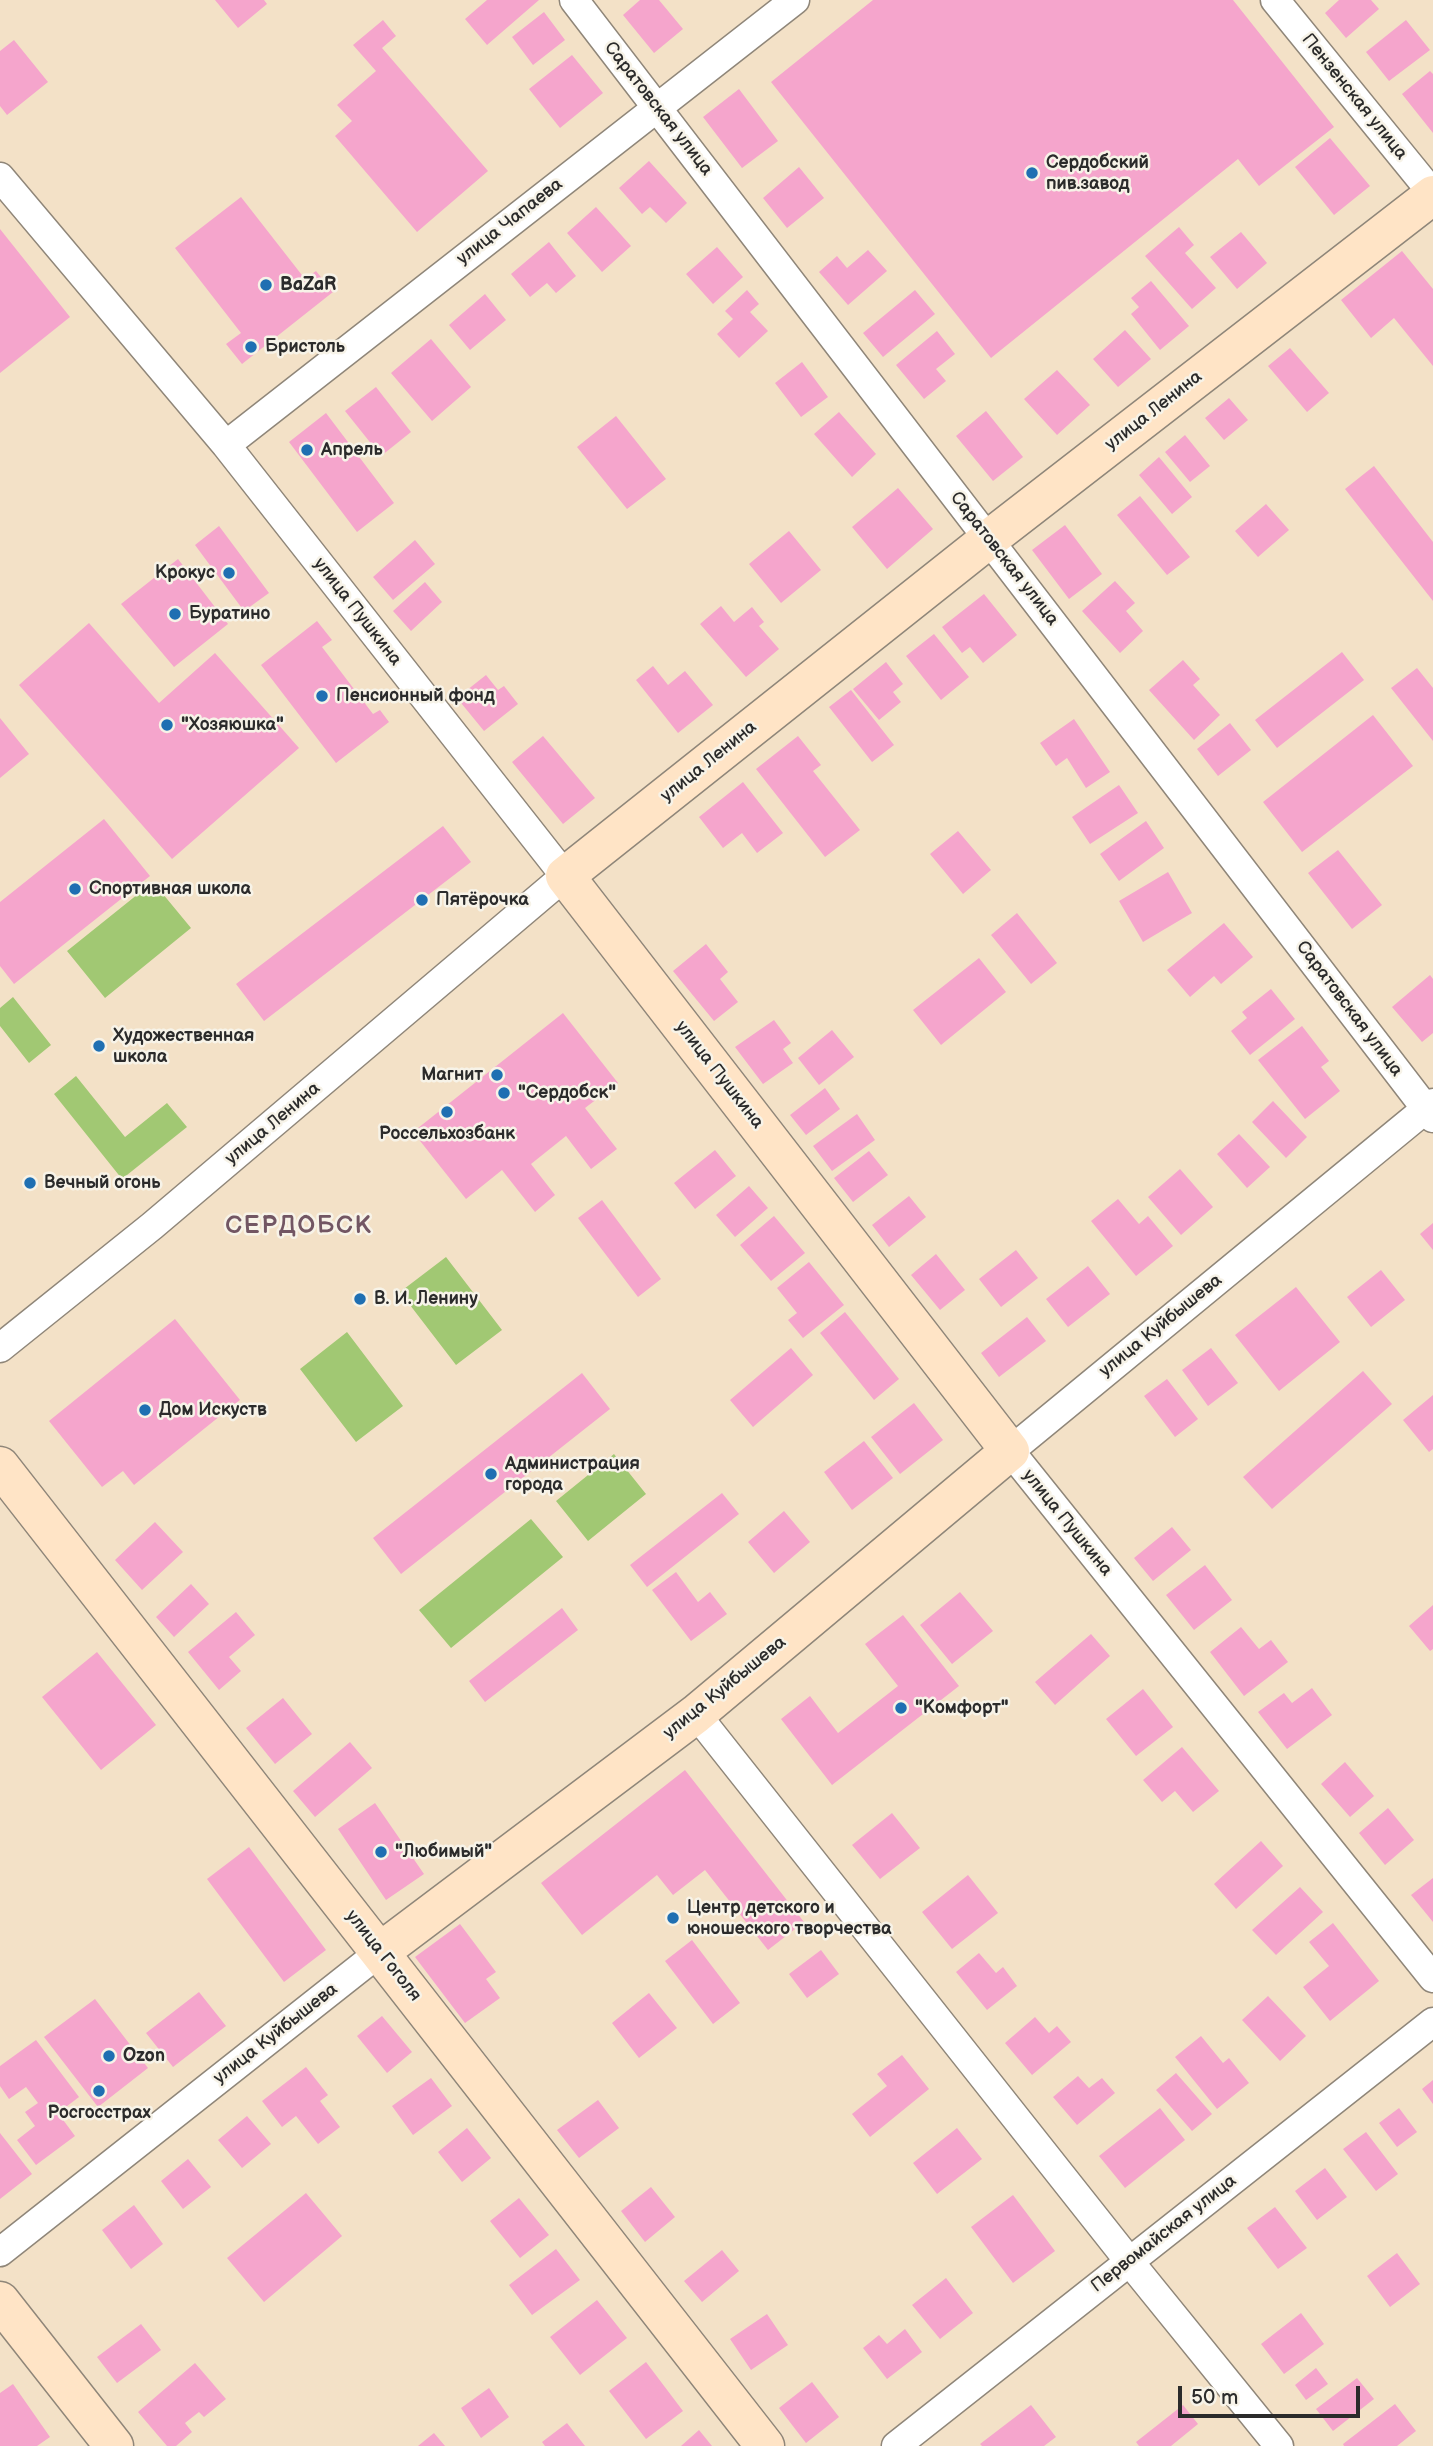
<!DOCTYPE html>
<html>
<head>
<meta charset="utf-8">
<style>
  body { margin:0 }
  #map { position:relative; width:1433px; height:2446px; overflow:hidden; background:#f3e1c7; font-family:"Balsamiq Sans",sans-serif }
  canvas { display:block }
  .scale { position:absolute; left:1178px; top:2386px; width:182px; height:32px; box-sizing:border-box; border:4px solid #2b2b2b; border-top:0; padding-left:9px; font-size:21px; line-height:24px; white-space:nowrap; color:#2b2b2b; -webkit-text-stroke:5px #f7f3e8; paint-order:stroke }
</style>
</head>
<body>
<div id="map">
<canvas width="1433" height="2446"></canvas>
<div class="scale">50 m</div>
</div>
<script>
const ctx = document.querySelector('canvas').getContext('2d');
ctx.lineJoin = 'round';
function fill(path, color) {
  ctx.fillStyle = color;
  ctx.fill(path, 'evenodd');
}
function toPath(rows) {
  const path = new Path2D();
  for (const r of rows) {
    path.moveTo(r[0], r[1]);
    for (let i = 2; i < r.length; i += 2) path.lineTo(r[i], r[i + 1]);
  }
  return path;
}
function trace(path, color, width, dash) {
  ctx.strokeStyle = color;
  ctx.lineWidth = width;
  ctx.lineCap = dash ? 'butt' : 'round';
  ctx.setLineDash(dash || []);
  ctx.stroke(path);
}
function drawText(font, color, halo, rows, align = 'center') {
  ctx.font = font + ' "Balsamiq Sans",sans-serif';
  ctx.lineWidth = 5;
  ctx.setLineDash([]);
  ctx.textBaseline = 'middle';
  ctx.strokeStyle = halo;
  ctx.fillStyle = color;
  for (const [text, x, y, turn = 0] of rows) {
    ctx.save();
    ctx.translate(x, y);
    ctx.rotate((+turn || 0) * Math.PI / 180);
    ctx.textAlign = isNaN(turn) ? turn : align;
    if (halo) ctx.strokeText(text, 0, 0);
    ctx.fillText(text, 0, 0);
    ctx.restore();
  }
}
const green = toPath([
  [153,882,191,928,105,998,67,951],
  [13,997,51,1045,29,1063,0,1026,0,1008],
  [76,1076,125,1137,167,1103,187,1127,122,1179,54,1094],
  [446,1257,502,1330,456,1365,400,1292],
  [347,1332,403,1406,356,1442,300,1369],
  [614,1454,646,1494,588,1541,556,1501],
  [531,1519,563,1557,451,1648,419,1610]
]);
const building = toPath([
  [215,0,264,0,267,4,238,28],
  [487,0,539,0,487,45,465,19],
  [640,0,659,0,683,29,654,53,623,15],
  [873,0,1233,0,1334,127,1259,186,1238,159,991,358,771,82],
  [1339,0,1371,0,1379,9,1346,38,1325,13],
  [544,12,565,40,533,65,512,37],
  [383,20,396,36,382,48,488,171,417,232,335,136,352,121,337,105,376,71,353,45],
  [1406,20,1430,50,1389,81,1366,52],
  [14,40,48,82,7,115,0,106,0,51],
  [572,55,603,93,560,128,529,89],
  [1430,71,1433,74,1433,133,1402,94],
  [739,89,778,141,742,168,703,117],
  [1330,138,1370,186,1334,215,1295,167],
  [649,161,687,203,666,223,650,207,642,214,619,188],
  [799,167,824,198,787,228,763,198],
  [241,197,305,279,316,271,333,292,242,364,226,344,241,333,175,248],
  [596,207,631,246,602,272,567,233],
  [1179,227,1194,245,1185,253,1216,288,1192,309,1145,256],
  [0,229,70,317,0,373],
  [1241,232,1267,263,1237,289,1210,257],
  [549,242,576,276,556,293,547,283,530,297,511,274],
  [717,247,743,277,713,304,686,274],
  [868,250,887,271,848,305,819,272,837,256,847,268],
  [1402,251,1433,289,1433,366,1394,318,1371,338,1341,300],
  [1151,281,1189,326,1160,350,1131,314,1139,307,1131,298],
  [747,290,759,304,750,312,768,331,739,358,717,334,733,319,725,311],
  [915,290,935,314,883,357,863,333],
  [485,294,506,320,470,350,449,325],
  [1125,330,1151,359,1118,387,1093,359],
  [937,331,955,354,936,369,946,381,924,399,896,365],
  [431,339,471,387,432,421,391,373],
  [1290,348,1329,393,1307,412,1268,366],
  [802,362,828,397,801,417,775,383],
  [1057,370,1090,405,1057,435,1024,399],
  [376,387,411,432,381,456,345,411],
  [1229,398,1248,420,1224,440,1205,418],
  [986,411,1023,457,993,481,956,436],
  [839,412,876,454,852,477,814,434],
  [326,413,394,503,357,532,289,442],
  [616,416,666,479,627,509,577,447],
  [1185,435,1210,466,1190,482,1165,452],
  [1159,457,1192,497,1172,514,1139,475],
  [1374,466,1433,542,1433,601,1345,489],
  [898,488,933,529,887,569,852,527],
  [1140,496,1190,557,1167,575,1117,515],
  [1266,504,1289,530,1258,557,1235,531],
  [1065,525,1102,574,1069,599,1032,550],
  [219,526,269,593,244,611,195,545],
  [789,531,821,570,781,603,749,564],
  [415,540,435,564,393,600,373,577],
  [178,559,228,624,174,667,121,604],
  [1115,581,1135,603,1126,611,1143,631,1120,653,1082,611],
  [425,582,442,602,411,631,393,611],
  [984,594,1017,635,983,663,970,647,962,653,942,627],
  [721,606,734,622,752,607,764,622,759,626,779,649,746,677,700,624],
  [317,621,332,640,322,647,373,714,380,710,389,722,336,763,261,665],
  [89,623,159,703,215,653,299,748,172,859,19,685],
  [934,634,969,677,941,700,906,656],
  [1342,652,1364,680,1277,748,1255,720],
  [1183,660,1200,679,1193,685,1220,715,1194,740,1149,690],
  [886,662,903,684,893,692,901,702,879,720,853,689],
  [653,666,668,685,685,671,713,705,678,733,636,680],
  [1417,668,1433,688,1433,741,1391,688],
  [486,675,498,690,504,686,518,704,484,731,457,698],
  [851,690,894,745,872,762,829,707],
  [1373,715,1413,766,1302,852,1263,802],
  [0,718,29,754,0,778],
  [1074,719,1110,772,1086,788,1067,758,1056,766,1040,743],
  [1230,723,1251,750,1218,776,1197,749],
  [543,736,595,798,563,824,512,762],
  [798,736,821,765,813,771,860,830,825,857,756,769],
  [743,782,783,833,757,853,742,833,723,848,699,817],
  [1119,785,1138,813,1090,844,1072,817],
  [104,819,150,876,14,984,0,966,0,902],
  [1146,821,1164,848,1119,881,1100,854],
  [443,826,471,862,264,1021,236,984],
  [958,831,991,870,963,894,930,854],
  [1338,850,1382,905,1352,929,1308,873],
  [1168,872,1192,913,1143,942,1119,901],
  [1017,913,1057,963,1031,984,991,935],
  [1224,923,1253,957,1221,984,1214,976,1190,997,1167,970],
  [706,944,728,972,720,979,738,1002,714,1021,673,971],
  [979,958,1006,992,941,1045,913,1010],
  [1430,975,1433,979,1433,1033,1422,1042,1392,1007],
  [1271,989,1295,1019,1250,1055,1231,1031,1247,1018,1242,1012],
  [563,1013,618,1083,585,1108,617,1149,591,1169,566,1136,531,1164,555,1195,535,1212,502,1170,466,1199,413,1132],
  [774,1020,791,1043,783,1049,793,1063,763,1084,735,1047],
  [1302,1026,1329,1061,1321,1067,1340,1091,1305,1119,1258,1060],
  [832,1030,854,1057,819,1085,798,1058],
  [825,1088,840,1109,806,1135,790,1115],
  [1273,1101,1307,1137,1286,1158,1252,1122],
  [857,1114,875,1140,832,1171,813,1146],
  [1239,1134,1270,1167,1247,1188,1217,1154],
  [715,1150,736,1176,695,1209,674,1183],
  [869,1151,888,1175,853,1202,834,1178],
  [1180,1169,1213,1207,1181,1235,1148,1197],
  [749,1186,768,1208,735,1237,716,1215],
  [909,1196,926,1217,889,1247,872,1225],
  [1118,1199,1139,1224,1148,1216,1173,1246,1136,1276,1091,1221],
  [602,1200,661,1279,638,1297,578,1218],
  [774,1216,805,1253,771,1281,740,1245],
  [1433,1223,1433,1250,1420,1234],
  [1016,1250,1038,1278,1001,1307,979,1279],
  [936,1254,965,1290,940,1310,911,1275],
  [809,1262,844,1305,803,1338,788,1320,797,1313,777,1288],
  [1088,1266,1110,1294,1068,1327,1046,1299],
  [1381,1270,1405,1300,1371,1327,1347,1297],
  [1296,1287,1340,1342,1279,1391,1235,1335],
  [845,1312,899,1379,874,1400,820,1333],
  [1027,1317,1046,1341,999,1377,981,1353],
  [175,1319,240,1400,134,1485,123,1471,102,1487,49,1421],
  [791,1348,813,1375,753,1427,730,1400],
  [1211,1348,1238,1383,1208,1406,1182,1370],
  [1363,1371,1392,1404,1272,1509,1243,1477],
  [582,1373,610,1409,401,1574,373,1538],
  [1167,1379,1198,1419,1175,1437,1144,1396],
  [1433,1395,1433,1449,1429,1452,1403,1420],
  [914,1403,943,1440,900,1474,871,1437],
  [864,1441,893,1478,852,1510,824,1472],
  [722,1493,739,1514,647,1587,630,1565],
  [784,1511,810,1542,774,1573,748,1542],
  [155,1522,183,1552,142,1590,115,1560],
  [1172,1527,1191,1550,1153,1581,1134,1558],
  [1205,1565,1232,1600,1194,1630,1166,1595],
  [676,1572,698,1602,710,1592,727,1614,691,1641,652,1590],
  [191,1584,209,1604,174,1637,156,1617],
  [960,1592,993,1631,952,1664,920,1625],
  [1433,1605,1433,1649,1430,1651,1409,1626],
  [562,1608,578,1630,485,1702,469,1681],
  [236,1612,255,1635,229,1657,241,1671,219,1690,188,1652],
  [903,1615,959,1686,832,1785,781,1719,810,1696,838,1733,898,1686,865,1644],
  [1241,1627,1259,1649,1271,1640,1288,1662,1244,1696,1210,1652],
  [1091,1634,1110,1656,1055,1705,1035,1682],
  [97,1652,156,1725,101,1770,42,1697],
  [1312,1688,1332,1715,1287,1749,1258,1712,1284,1693,1292,1703],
  [1143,1689,1173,1727,1136,1756,1106,1719],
  [283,1698,312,1734,275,1764,246,1728],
  [350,1742,372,1768,315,1817,293,1791],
  [1182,1747,1219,1791,1193,1812,1175,1791,1162,1802,1143,1780],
  [1345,1762,1374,1796,1350,1817,1321,1784],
  [685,1770,804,1922,768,1950,705,1870,673,1895,657,1875,582,1935,541,1883],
  [375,1803,424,1874,386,1900,338,1829],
  [1388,1808,1414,1840,1385,1865,1359,1833],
  [892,1813,920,1848,880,1879,852,1845],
  [1261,1841,1283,1866,1236,1909,1214,1884],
  [249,1847,326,1950,284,1982,207,1879],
  [968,1875,998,1913,952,1949,922,1912],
  [1433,1878,1433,1922,1411,1895],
  [1300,1887,1323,1912,1276,1955,1252,1930],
  [1333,1923,1379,1981,1330,2021,1303,1987,1329,1966,1309,1942],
  [460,1924,496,1972,486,1979,500,1998,465,2023,415,1957],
  [692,1940,740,2003,713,2024,665,1961],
  [821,1950,839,1974,807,1998,789,1974],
  [979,1953,996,1973,1003,1967,1017,1986,987,2010,956,1972],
  [199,1992,226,2026,173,2067,146,2033],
  [649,1993,677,2028,639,2058,612,2023],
  [1268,1996,1306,2036,1280,2061,1242,2020],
  [95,1999,148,2068,98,2107,44,2037],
  [382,2016,412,2052,387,2073,357,2036],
  [1035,2017,1049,2033,1057,2026,1071,2042,1032,2075,1005,2043],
  [1201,2036,1223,2063,1229,2058,1249,2083,1217,2109,1175,2057],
  [36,2040,79,2097,58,2113,75,2136,36,2165,17,2140,35,2126,25,2112,38,2103,26,2087,9,2099,0,2086,0,2066],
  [902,2055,929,2089,870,2137,852,2114,887,2086,877,2074],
  [306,2067,328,2095,320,2101,340,2127,318,2144,296,2116,282,2127,262,2101],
  [1176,2073,1212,2114,1192,2131,1156,2090],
  [1078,2076,1089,2088,1102,2078,1115,2093,1077,2125,1053,2097],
  [431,2078,452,2106,413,2135,392,2106],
  [1433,2080,1433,2104,1422,2089],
  [598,2100,619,2128,579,2158,557,2130],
  [1160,2108,1185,2140,1125,2188,1099,2156],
  [1399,2108,1417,2132,1397,2147,1379,2123],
  [247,2116,271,2144,242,2168,218,2140],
  [467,2128,491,2158,462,2182,438,2152],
  [957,2128,982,2159,937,2194,913,2163],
  [1366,2132,1398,2174,1376,2191,1343,2149],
  [0,2133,32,2174,0,2199],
  [188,2159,211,2187,183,2209,161,2181],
  [1325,2168,1347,2197,1317,2220,1295,2191],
  [651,2187,675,2217,645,2242,621,2211],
  [306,2193,342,2236,264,2302,227,2258],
  [1013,2195,1055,2251,1013,2283,971,2227],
  [519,2198,549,2235,520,2258,490,2221],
  [134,2205,163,2244,131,2269,102,2230],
  [1275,2207,1307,2248,1278,2269,1247,2228],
  [556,2249,580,2280,532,2315,509,2285],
  [722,2250,739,2271,702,2302,684,2281],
  [1397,2253,1420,2284,1390,2307,1367,2276],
  [946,2278,973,2313,940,2339,912,2305],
  [597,2300,627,2338,580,2375,550,2337],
  [1301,2313,1324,2344,1284,2374,1261,2344],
  [767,2314,788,2345,751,2370,730,2339],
  [141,2324,161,2350,117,2383,97,2357],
  [905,2329,922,2352,887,2379,863,2348,879,2335,887,2344],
  [646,2362,683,2411,646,2439,609,2391],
  [195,2363,226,2399,204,2417,199,2412,185,2423,192,2432,176,2446,167,2446,138,2412],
  [1316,2368,1328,2384,1306,2400,1295,2385],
  [1357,2378,1374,2399,1333,2431,1316,2409],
  [812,2382,839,2417,806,2443,779,2408],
  [13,2384,50,2437,37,2446,0,2446,0,2393],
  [489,2388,509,2417,481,2438,461,2408],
  [1395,2404,1416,2431,1397,2446,1344,2446,1343,2444],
  [1031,2405,1056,2437,1044,2446,982,2446,980,2444],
  [1183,2405,1198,2424,1171,2446,1139,2446,1136,2442],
  [567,2423,585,2446,545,2446,542,2442],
  [699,2430,712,2446,681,2446],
  [434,2433,445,2446,418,2446]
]);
const street = toPath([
  [574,0,1433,1118],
  [1275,0,1433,194],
  [0,177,226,445,565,876,152,1226,0,1348],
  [226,445,795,0],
  [1433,1103,1010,1451,1433,1978],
  [696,1714,1129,2261,1279,2446],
  [0,2252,380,1952],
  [896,2446,1433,2022]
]);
const secondary = toPath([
  [0,1466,765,2446],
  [380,1952,696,1714,1010,1451,565,876,989,539,1433,195],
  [0,2301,114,2446]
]);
const markers = [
  [1032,173,7,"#1f6fb2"],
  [266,285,7,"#1f6fb2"],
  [251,347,7,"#1f6fb2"],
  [307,450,7,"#1f6fb2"],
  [229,573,7,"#1f6fb2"],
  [175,614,7,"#1f6fb2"],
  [322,696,7,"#1f6fb2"],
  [167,725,7,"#1f6fb2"],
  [75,889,7,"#1f6fb2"],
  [422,900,7,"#1f6fb2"],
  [99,1046,7,"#1f6fb2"],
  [497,1075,7,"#1f6fb2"],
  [504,1093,7,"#1f6fb2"],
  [447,1112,7,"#1f6fb2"],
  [30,1183,7,"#1f6fb2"],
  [360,1299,7,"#1f6fb2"],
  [145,1410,7,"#1f6fb2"],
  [491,1474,7,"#1f6fb2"],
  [901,1708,7,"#1f6fb2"],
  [381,1852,7,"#1f6fb2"],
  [673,1918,7,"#1f6fb2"],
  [109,2056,7,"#1f6fb2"],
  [99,2091,7,"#1f6fb2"]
];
const streetNames = [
  ["Пензенская улица",1354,97,51],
  ["Саратовская улица",658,109,52],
  ["улица Чапаева",510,222,-38],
  ["улица Ленина",1154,411,-38],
  ["Саратовская улица",1004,559,52],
  ["улица Пушкина",357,612,52],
  ["улица Ленина",709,762,-39],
  ["Саратовская улица",1349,1009,53],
  ["улица Пушкина",719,1075,52],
  ["улица Ленина",273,1124,-40],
  ["улица Куйбышева",1161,1326,-39],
  ["улица Пушкина",1067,1523,51],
  ["улица Куйбышева",725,1688,-39],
  ["улица Гоголя",383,1956,52],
  ["улица Куйбышева",276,2034,-38],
  ["Первомайская улица",1164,2234,-38]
];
const poiNames = [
  ["Сердобский",1046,163],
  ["пив.завод",1046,184],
  ["BaZaR",280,285],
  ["Бристоль",265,347],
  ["Апрель",321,450],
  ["Крокус",215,573,"right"],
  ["Буратино",189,614],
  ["Пенсионный фонд",336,696],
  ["\"Хозяюшка\"",181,725],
  ["Спортивная школа",89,889],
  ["Пятёрочка",436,900],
  ["Художественная",113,1036],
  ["школа",113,1057],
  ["Магнит",483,1075,"right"],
  ["\"Сердобск\"",518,1093],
  ["Россельхозбанк",447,1134,"center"],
  ["Вечный огонь",44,1183],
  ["В. И. Ленину",374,1299],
  ["Дом Искуств",159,1410],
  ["Администрация",505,1464],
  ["города",505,1485],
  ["\"Комфорт\"",915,1708],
  ["\"Любимый\"",395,1852],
  ["Центр детского и",687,1908],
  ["юношеского творчества",687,1929],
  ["Ozon",123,2056],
  ["Росгосстрах",99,2113,"center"]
];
const districtNames = [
  ["СЕРДОБСК",299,1227]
];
fill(green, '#a1c873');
fill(building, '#f5a5cc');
trace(street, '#8f8679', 31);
trace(secondary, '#8f8679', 41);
trace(street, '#fff', 28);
trace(secondary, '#ffe4c6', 38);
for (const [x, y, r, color] of markers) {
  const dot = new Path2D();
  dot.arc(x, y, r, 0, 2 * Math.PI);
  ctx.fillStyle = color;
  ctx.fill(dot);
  trace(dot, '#f7f3e8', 2.5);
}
drawText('18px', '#2b2b2b', '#f7f3e8', streetNames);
drawText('bold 18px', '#2b2b2b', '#f7f3e8', poiNames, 'left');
ctx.letterSpacing = '2px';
drawText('bold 24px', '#725663', '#f7f3e8', districtNames);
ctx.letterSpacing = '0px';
</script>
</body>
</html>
